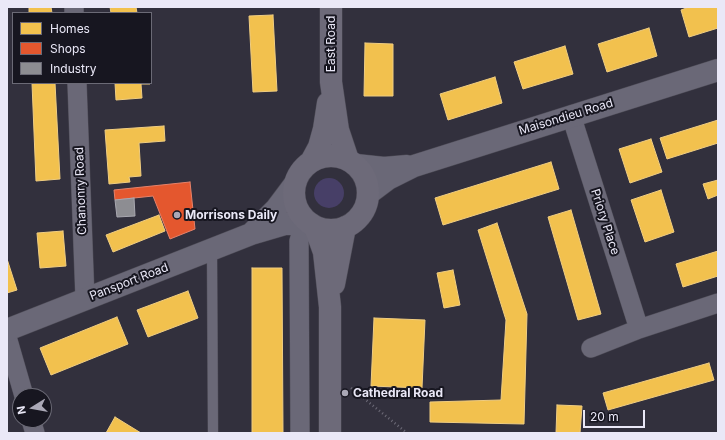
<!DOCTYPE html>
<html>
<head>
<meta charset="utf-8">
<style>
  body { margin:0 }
  #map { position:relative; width:725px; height:440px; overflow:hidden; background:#32303d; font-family:Inter,sans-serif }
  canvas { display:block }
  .frame { position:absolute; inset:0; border:8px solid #eae8f7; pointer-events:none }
  .legend { position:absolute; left:12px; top:12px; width:140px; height:72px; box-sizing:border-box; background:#171620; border:1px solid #6b6a76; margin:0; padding:5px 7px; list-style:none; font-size:12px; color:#eae8f7 }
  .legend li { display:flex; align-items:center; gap:8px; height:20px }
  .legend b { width:20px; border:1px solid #6b6a76 }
  .north { position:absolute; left:12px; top:388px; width:40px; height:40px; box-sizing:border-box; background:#171620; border:1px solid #6b6a76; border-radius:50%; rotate:259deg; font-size:11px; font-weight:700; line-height:16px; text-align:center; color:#eae8f7 }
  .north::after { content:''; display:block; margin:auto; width:14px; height:18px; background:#aaa8b6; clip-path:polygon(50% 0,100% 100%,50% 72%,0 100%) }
  .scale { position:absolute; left:583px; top:410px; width:62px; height:18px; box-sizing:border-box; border:2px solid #eae8f7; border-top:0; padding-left:5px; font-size:12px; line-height:14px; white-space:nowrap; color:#eae8f7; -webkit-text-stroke:3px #171620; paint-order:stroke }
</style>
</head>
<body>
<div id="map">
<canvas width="725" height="440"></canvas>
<div class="frame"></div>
<ul class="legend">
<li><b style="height:11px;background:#f2c14e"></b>Homes</li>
<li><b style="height:11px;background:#e4572e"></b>Shops</li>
<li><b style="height:11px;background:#8d8d92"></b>Industry</li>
</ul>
<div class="north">N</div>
<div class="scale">20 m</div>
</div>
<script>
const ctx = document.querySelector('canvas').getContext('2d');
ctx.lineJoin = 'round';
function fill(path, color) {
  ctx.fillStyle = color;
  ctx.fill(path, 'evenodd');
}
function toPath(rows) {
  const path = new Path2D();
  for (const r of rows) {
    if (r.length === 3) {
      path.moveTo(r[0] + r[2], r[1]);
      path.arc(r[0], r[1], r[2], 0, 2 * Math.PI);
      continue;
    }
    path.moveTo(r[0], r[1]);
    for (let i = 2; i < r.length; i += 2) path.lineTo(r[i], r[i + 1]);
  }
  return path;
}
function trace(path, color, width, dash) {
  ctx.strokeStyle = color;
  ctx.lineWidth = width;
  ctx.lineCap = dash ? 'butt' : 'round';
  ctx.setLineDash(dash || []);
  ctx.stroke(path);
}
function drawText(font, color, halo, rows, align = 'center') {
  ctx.font = font + ' Inter,sans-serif';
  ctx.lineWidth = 4;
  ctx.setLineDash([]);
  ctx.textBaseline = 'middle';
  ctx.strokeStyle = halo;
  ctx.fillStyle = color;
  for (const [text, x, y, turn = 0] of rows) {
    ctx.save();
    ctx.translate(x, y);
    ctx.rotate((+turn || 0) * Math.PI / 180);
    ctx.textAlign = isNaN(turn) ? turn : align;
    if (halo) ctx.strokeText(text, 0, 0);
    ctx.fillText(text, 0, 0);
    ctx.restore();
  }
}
const green = toPath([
  [329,193,15]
]);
const homes = toPath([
  [29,7,51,7,52,13,29,13,29,7],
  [110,7,136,7,137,13,111,13,110,7],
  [689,7,718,7,718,28,689,37,681,10,689,7],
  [273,15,277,91,253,92,249,16,273,15],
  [649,28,657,56,607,72,598,44,649,28],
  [365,43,393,44,393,96,364,96,365,43],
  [565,46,573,74,523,89,514,62,565,46],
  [495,77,502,103,448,120,440,94,495,77],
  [32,83,55,83,60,179,36,181,32,83],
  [115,83,150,83,150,84,141,84,142,98,116,100,115,83],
  [718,120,718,143,667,159,660,138,718,120],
  [164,126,165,141,139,143,141,176,129,177,130,182,109,184,105,130,164,126],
  [651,139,662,172,630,183,619,149,651,139],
  [551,162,559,189,443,225,435,198,551,162],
  [718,180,718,195,708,199,703,184,718,180],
  [661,190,674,232,645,242,631,200,661,190],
  [571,210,601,314,578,320,548,217,571,210],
  [159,215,165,231,113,252,106,235,159,215],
  [497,223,527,314,524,424,430,422,430,402,501,400,506,320,478,230,497,223],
  [63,231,66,266,40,268,37,233,63,231],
  [718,251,718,276,683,287,676,264,718,251],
  [8,262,17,290,7,293,7,263,8,262],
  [252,268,282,268,283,433,252,433,252,268],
  [453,270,460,305,444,308,437,273,453,270],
  [188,291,198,318,148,337,137,310,188,291],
  [117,317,128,344,51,375,40,348,117,317],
  [374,318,425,320,422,388,371,386,374,318],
  [709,363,714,380,608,410,603,393,709,363],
  [557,405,582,406,580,433,556,433,557,405],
  [115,417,141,433,106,433,115,417]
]);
const shops = toPath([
  [190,182,195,229,170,239,153,196,115,200,114,190,190,182]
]);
const industry = toPath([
  [134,198,135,216,117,217,115,200,134,198]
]);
const path = toPath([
  [351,388,407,433]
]);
const service = toPath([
  [212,251,213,433]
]);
const minor = toPath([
  [74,7,74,13],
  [77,83,85,299],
  [571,115,639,329,718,303],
  [7,337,24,396],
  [591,348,639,329],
  [31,420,35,433],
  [300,433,299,241,304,224]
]);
const tertiary = toPath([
  [356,165,384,168,407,166],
  [368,194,388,179,414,166,718,70],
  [253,232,276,209,294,185],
  [7,330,251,234,285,224,311,224]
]);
const trunk = toPath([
  [331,7,331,82,338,130,348,160],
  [331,193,37],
  [312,160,319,147,324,129,328,103],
  [315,227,324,252,330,307,330,433],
  [334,284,345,227]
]);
const markers = [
  [177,215,4,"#aaa8b6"],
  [345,393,4,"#aaa8b6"]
];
const streetNames = [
  ["East Road",331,44,-90],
  ["Maisondieu Road",566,117,-17],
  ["Chanonry Road",81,191,-92],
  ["Priory Place",605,222,72],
  ["Pansport Road",129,282,-21]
];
const poiNames = [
  ["Morrisons Daily",185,215],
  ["Cathedral Road",353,393]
];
fill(green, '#473f67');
fill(homes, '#f2c14e');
trace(homes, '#f0cd81', 1);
fill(shops, '#e4572e');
trace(shops, '#e6826a', 1);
fill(industry, '#8d8d92');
trace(industry, '#a9a8b0', 1);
trace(service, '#4d4b56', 11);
trace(minor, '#4d4b56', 20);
trace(tertiary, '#4d4b56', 23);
trace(trunk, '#4d4b56', 23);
trace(path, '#6b6976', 2.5, [1, 3]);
trace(service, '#6a6877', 10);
trace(minor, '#6a6877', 19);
trace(tertiary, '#6a6877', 22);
trace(trunk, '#6d6a79', 22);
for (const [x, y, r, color] of markers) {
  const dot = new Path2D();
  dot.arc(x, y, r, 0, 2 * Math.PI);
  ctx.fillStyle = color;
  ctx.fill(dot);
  trace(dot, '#171620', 1.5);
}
drawText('12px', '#eae8f7', '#171620', streetNames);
drawText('bold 12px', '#eae8f7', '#171620', poiNames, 'left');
</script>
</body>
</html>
